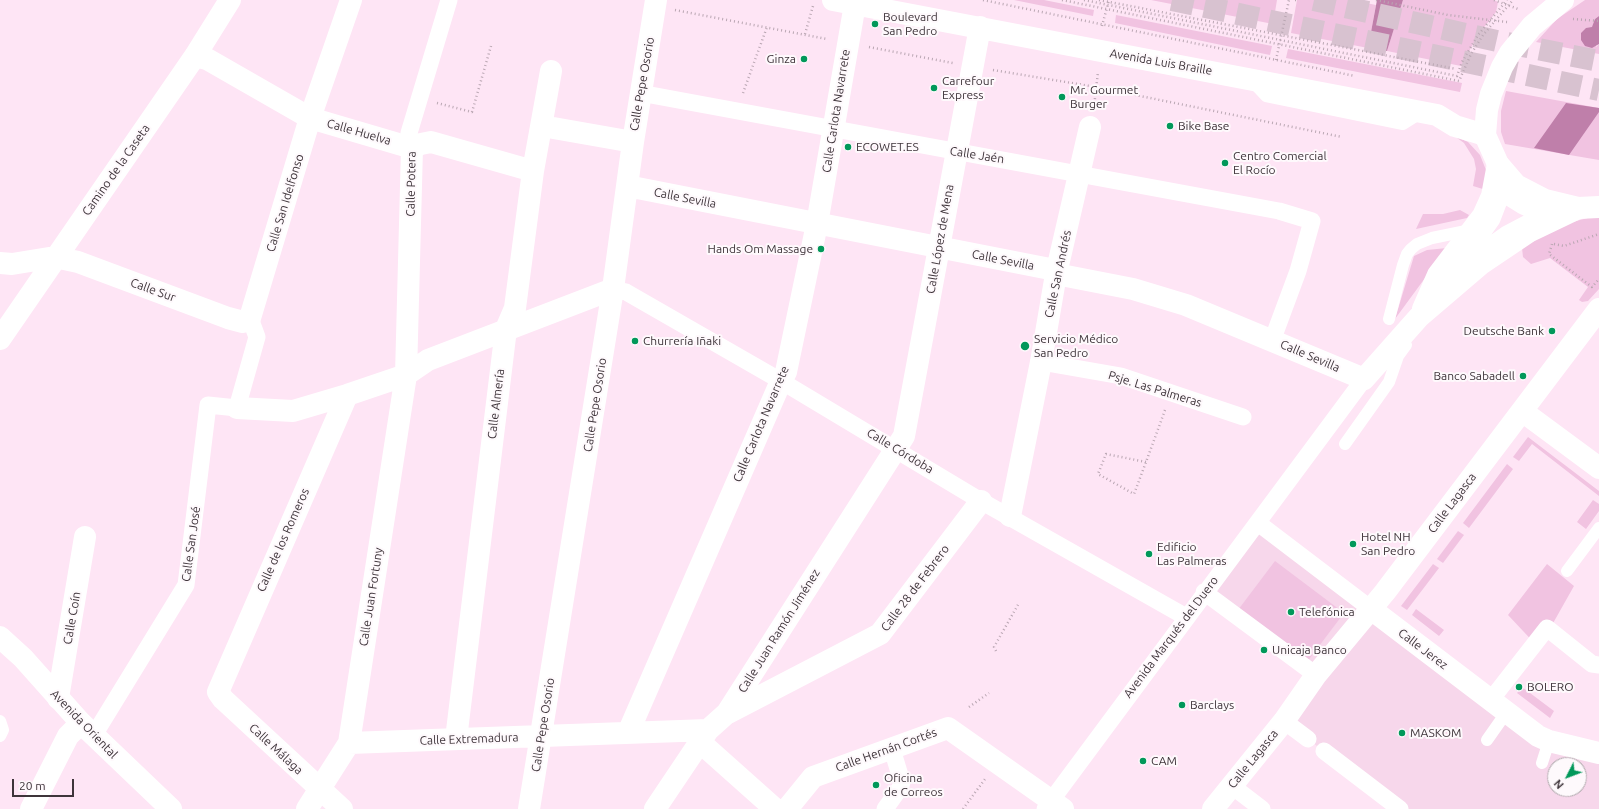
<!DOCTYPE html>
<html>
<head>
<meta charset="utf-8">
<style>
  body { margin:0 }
  #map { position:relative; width:1599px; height:809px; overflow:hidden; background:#fee5f5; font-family:Ubuntu,sans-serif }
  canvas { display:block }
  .north { position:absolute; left:1547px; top:757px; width:40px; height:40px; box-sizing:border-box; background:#fef9fc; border:1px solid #b1aaae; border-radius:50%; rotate:228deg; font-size:11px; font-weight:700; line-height:16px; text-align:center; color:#3e343a }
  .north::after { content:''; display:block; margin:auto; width:14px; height:18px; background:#01985a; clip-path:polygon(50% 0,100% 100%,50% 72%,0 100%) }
  .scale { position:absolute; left:12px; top:779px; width:62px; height:18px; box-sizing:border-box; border:2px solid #3e343a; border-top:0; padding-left:5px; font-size:12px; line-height:14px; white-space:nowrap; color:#3e343a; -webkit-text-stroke:3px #fef9fc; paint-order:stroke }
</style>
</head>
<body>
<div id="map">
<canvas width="1599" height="809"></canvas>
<div class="north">N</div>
<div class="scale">20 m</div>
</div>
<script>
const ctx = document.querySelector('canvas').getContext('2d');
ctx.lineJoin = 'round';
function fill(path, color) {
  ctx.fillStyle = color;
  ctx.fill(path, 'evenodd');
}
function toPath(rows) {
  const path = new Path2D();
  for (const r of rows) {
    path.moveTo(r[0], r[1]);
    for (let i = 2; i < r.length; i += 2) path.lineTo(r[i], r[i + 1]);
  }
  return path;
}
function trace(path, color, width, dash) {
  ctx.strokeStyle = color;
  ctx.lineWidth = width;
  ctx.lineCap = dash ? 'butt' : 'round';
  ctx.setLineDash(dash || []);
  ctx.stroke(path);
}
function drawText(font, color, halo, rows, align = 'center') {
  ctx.font = font + ' Ubuntu,sans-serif';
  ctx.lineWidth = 4;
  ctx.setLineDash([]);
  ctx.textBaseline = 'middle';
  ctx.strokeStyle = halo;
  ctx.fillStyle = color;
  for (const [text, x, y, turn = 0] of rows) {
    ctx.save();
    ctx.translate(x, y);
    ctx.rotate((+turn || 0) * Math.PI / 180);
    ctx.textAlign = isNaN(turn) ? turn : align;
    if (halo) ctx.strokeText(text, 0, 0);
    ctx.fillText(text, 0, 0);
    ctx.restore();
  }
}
const built = toPath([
  [1258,523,1490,701,1599,753,1599,809,1400,809,1284,721,1316,675,1204,592],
  [1555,765,1579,765,1579,789,1555,789]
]);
const green = toPath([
  [1014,0,1044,0,1094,10,1093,16],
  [1151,0,1277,0,1273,24],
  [1297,0,1351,0,1376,5,1368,48,1291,33],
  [1403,0,1494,0,1498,2,1496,12,1478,35,1461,66,1387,51],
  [1585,0,1599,0,1599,16,1595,19,1596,47,1599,44,1599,54,1536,42,1557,19],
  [1116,15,1272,46,1270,55,1115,23],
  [1288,49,1462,83,1460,92,1286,58],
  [1506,91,1599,108,1599,160,1505,144,1501,132,1501,111],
  [1453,135,1468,142,1480,155,1486,170,1486,190,1473,186,1476,169,1474,159,1464,143],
  [1460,210,1469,215,1467,218,1416,229,1423,214,1443,214],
  [1599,215,1599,289,1588,301,1582,302,1579,300,1588,287,1550,258,1531,264,1523,257,1522,248,1561,225],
  [1447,248,1395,319,1414,256,1427,250],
  [1528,437,1599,491,1599,496,1532,444,1519,461,1513,457],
  [1507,464,1513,469,1469,528,1463,523],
  [1593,500,1599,504,1599,511,1586,529,1577,522],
  [1458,531,1464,535,1443,563,1437,559],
  [1275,561,1344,613,1307,662,1238,610],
  [1433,564,1439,568,1407,610,1401,606],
  [1547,564,1574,586,1539,648,1508,615],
  [1416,609,1444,630,1439,636,1412,615],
  [1522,687,1554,711,1550,718,1517,693]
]);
const water = toPath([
  [1377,0,1403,0,1387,51,1368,48],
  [1599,16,1599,44,1592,48,1585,46,1581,40,1581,33,1586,28,1592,27,1595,19],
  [1566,103,1599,108,1599,112,1569,155,1534,148]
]);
const motorwayTunnel = toPath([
  [1172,0,1599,90],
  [1314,0,1497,41,1599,61]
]);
const path = toPath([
  [983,0,1355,76],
  [1062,0,1459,81,1471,54,1483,35,1513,0],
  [1084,0,1457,76,1462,62,1478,35,1507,0],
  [1099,0,1456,69],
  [1295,0,1297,0],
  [1376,0,1448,15,1507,22],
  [1494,0,1518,9],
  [675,10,827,39],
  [1573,19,1599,21],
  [1102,26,1109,0],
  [805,34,813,6],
  [869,47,953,63],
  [1276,60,1289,0],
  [993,70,1096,87,1342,137],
  [743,93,767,27],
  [437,103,472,112,491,46],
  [1094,107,1098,72],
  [1552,244,1549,254,1592,287,1599,279],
  [1554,244,1564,246,1599,234],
  [1146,462,1106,454,1098,474,1134,494,1146,462,1165,410],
  [996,651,994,647,1019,603],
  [969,707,989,693],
  [963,809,985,779]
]);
const service = toPath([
  [1252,81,1266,96,1403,124,1422,112],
  [1389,319,1403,265,1407,254,1411,249,1417,244,1432,238,1471,230],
  [1345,444,1389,382,1398,356,1406,345],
  [1567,571,1599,528],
  [0,721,3,730,0,736],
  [1487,740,1506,713],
  [1542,763,1549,741]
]);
const pedestrian = toPath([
  [640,93,1279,211,1312,221,1298,271,1272,341],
  [412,148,409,133,449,0],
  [1502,193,1523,206,1543,215,1507,234,1455,271,1492,219,1502,193],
  [613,289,626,292,781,381,981,501,1186,617],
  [1041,362,1121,376,1243,417],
  [1258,523,1371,609],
  [1204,592,1316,675],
  [1490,701,1547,628,1592,664,1599,665],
  [1284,721,1308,739],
  [94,735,186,585,208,405,237,408,257,337,250,318],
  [1324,751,1400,809],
  [1232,786,1262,809],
  [885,809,900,788,902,782,892,749],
  [1045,809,1364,379]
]);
const minor = toPath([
  [833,0,1437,115,1455,126,1485,135],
  [195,56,207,59,310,118,412,148,421,144,431,142,533,171],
  [542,126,633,142],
  [627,186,1050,269,1056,274,1133,289,1186,305,1364,379,1419,317,1481,264,1530,231,1578,208],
  [0,263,12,264,55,257,78,262,228,318,243,322,250,318,310,118,351,0],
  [1423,309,1438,275,1483,216,1492,196,1498,164],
  [0,339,195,56,230,0],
  [237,408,293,411,347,395,406,375,428,360,613,289],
  [1522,411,1599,468],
  [1010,516,1041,362,1056,274,1090,127],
  [1371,609,1538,736,1549,741,1599,753],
  [58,698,85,537],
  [728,713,880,634,981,501],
  [628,733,781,381,786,372,817,224,855,4],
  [456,739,506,329,515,308,533,171,551,71],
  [349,743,708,730],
  [701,743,775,809],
  [31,809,68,736,81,723],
  [307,809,349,743,406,375,412,148],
  [342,809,223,699,218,692,347,395],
  [529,809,613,289,633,142,656,0],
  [655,809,708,730,727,713,904,436,980,27],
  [787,809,813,777,948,728,1063,809],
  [1213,809,1284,721,1316,675,1385,592,1599,309]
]);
const tertiary = toPath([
  [1563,0,1532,26,1510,53,1502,67,1491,94,1487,110,1485,135,1498,164,1516,185,1545,200,1578,208,1599,207],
  [0,637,23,658,81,723,171,809]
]);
const markers = [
  [875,24,4,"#01985a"],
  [804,59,4,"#01985a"],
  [934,88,4,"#01985a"],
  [1062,97,4,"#01985a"],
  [1170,126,4,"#01985a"],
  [848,147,4,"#01985a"],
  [1225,163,4,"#01985a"],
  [821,249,4,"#01985a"],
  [1552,331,4,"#01985a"],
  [635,341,4,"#01985a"],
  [1025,346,5,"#01985a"],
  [1523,376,4,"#01985a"],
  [1353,544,4,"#01985a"],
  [1149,554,4,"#01985a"],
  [1291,612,4,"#01985a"],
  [1264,650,4,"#01985a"],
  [1519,687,4,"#01985a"],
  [1182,705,4,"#01985a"],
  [1402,733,4,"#01985a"],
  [1143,761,4,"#01985a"],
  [876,785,4,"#01985a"]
];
const poiNames = [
  ["Boulevard",883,17],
  ["San Pedro",883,31],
  ["Ginza",796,59,"right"],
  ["Carrefour",942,81],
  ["Express",942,95],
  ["Mr. Gourmet",1070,90],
  ["Burger",1070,104],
  ["Bike Base",1178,126],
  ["ECOWET.ES",856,147],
  ["Centro Comercial",1233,156],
  ["El Rocío",1233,170],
  ["Hands Om Massage",813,249,"right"],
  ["Deutsche Bank",1544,331,"right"],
  ["Servicio Médico",1034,339],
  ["San Pedro",1034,353],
  ["Churrería Iñaki",643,341],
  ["Banco Sabadell",1515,376,"right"],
  ["Hotel NH",1361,537],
  ["San Pedro",1361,551],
  ["Edificio",1157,547],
  ["Las Palmeras",1157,561],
  ["Telefónica",1299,612],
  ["Unicaja Banco",1272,650],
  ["BOLERO",1527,687],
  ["Barclays",1190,705],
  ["MASKOM",1410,733],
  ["CAM",1151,761],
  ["Oficina",884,778],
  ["de Correos",884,792]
];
const streetNames = [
  ["Avenida Luis Braille",1161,62,10],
  ["Calle Pepe Osorio",642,84,-80],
  ["Calle Carlota Navarrete",836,111,-81],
  ["Calle Huelva",359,132,16],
  ["Calle Jaén",977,155,9],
  ["Camino de la Caseta",116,170,-55],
  ["Calle Potera",411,184,-89],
  ["Calle Sevilla",685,198,11],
  ["Calle San Idelfonso",285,203,-73],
  ["Calle López de Mena",940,239,-80],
  ["Calle Sevilla",1003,260,11],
  ["Calle San Andrés",1058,274,-78],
  ["Calle Sur",153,290,20],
  ["Calle Sevilla",1310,356,23],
  ["Psje. Las Palmeras",1155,389,17],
  ["Calle Almería",496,404,-83],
  ["Calle Pepe Osorio",595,405,-81],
  ["Calle Carlota Navarrete",761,424,-67],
  ["Calle Córdoba",900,451,31],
  ["Calle Lagasca",1452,503,-53],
  ["Calle de los Romeros",283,540,-66],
  ["Calle San José",191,544,-82],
  ["Calle 28 de Febrero",915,588,-53],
  ["Calle Juan Fortuny",371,597,-81],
  ["Calle Coín",72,618,-80],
  ["Calle Juan Ramón Jiménez",779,631,-58],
  ["Avenida Marqués del Duero",1171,637,-53],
  ["Calle Jerez",1423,649,37],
  ["Avenida Oriental",84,724,46],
  ["Calle Pepe Osorio",543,725,-81],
  ["Calle Extremadura",469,739,-2],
  ["Calle Málaga",276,749,43],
  ["Calle Hernán Cortés",886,750,-20],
  ["Calle Lagasca",1253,759,-51]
];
fill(built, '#f7d7eb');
fill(green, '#f1c3e1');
fill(water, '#bf7faa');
trace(motorwayTunnel, '#d8c2d0', 22, [22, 11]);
trace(path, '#baa7b3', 2.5, [1, 3]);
trace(service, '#fff', 12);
trace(pedestrian, '#fff', 17);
trace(minor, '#fff', 22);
trace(tertiary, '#fff', 22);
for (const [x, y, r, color] of markers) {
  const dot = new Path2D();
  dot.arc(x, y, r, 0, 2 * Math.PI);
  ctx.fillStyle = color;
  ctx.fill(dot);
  trace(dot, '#fef9fc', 1.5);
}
drawText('12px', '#3e343a', '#fef9fc', poiNames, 'left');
drawText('12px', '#3e343a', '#fef9fc', streetNames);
</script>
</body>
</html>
